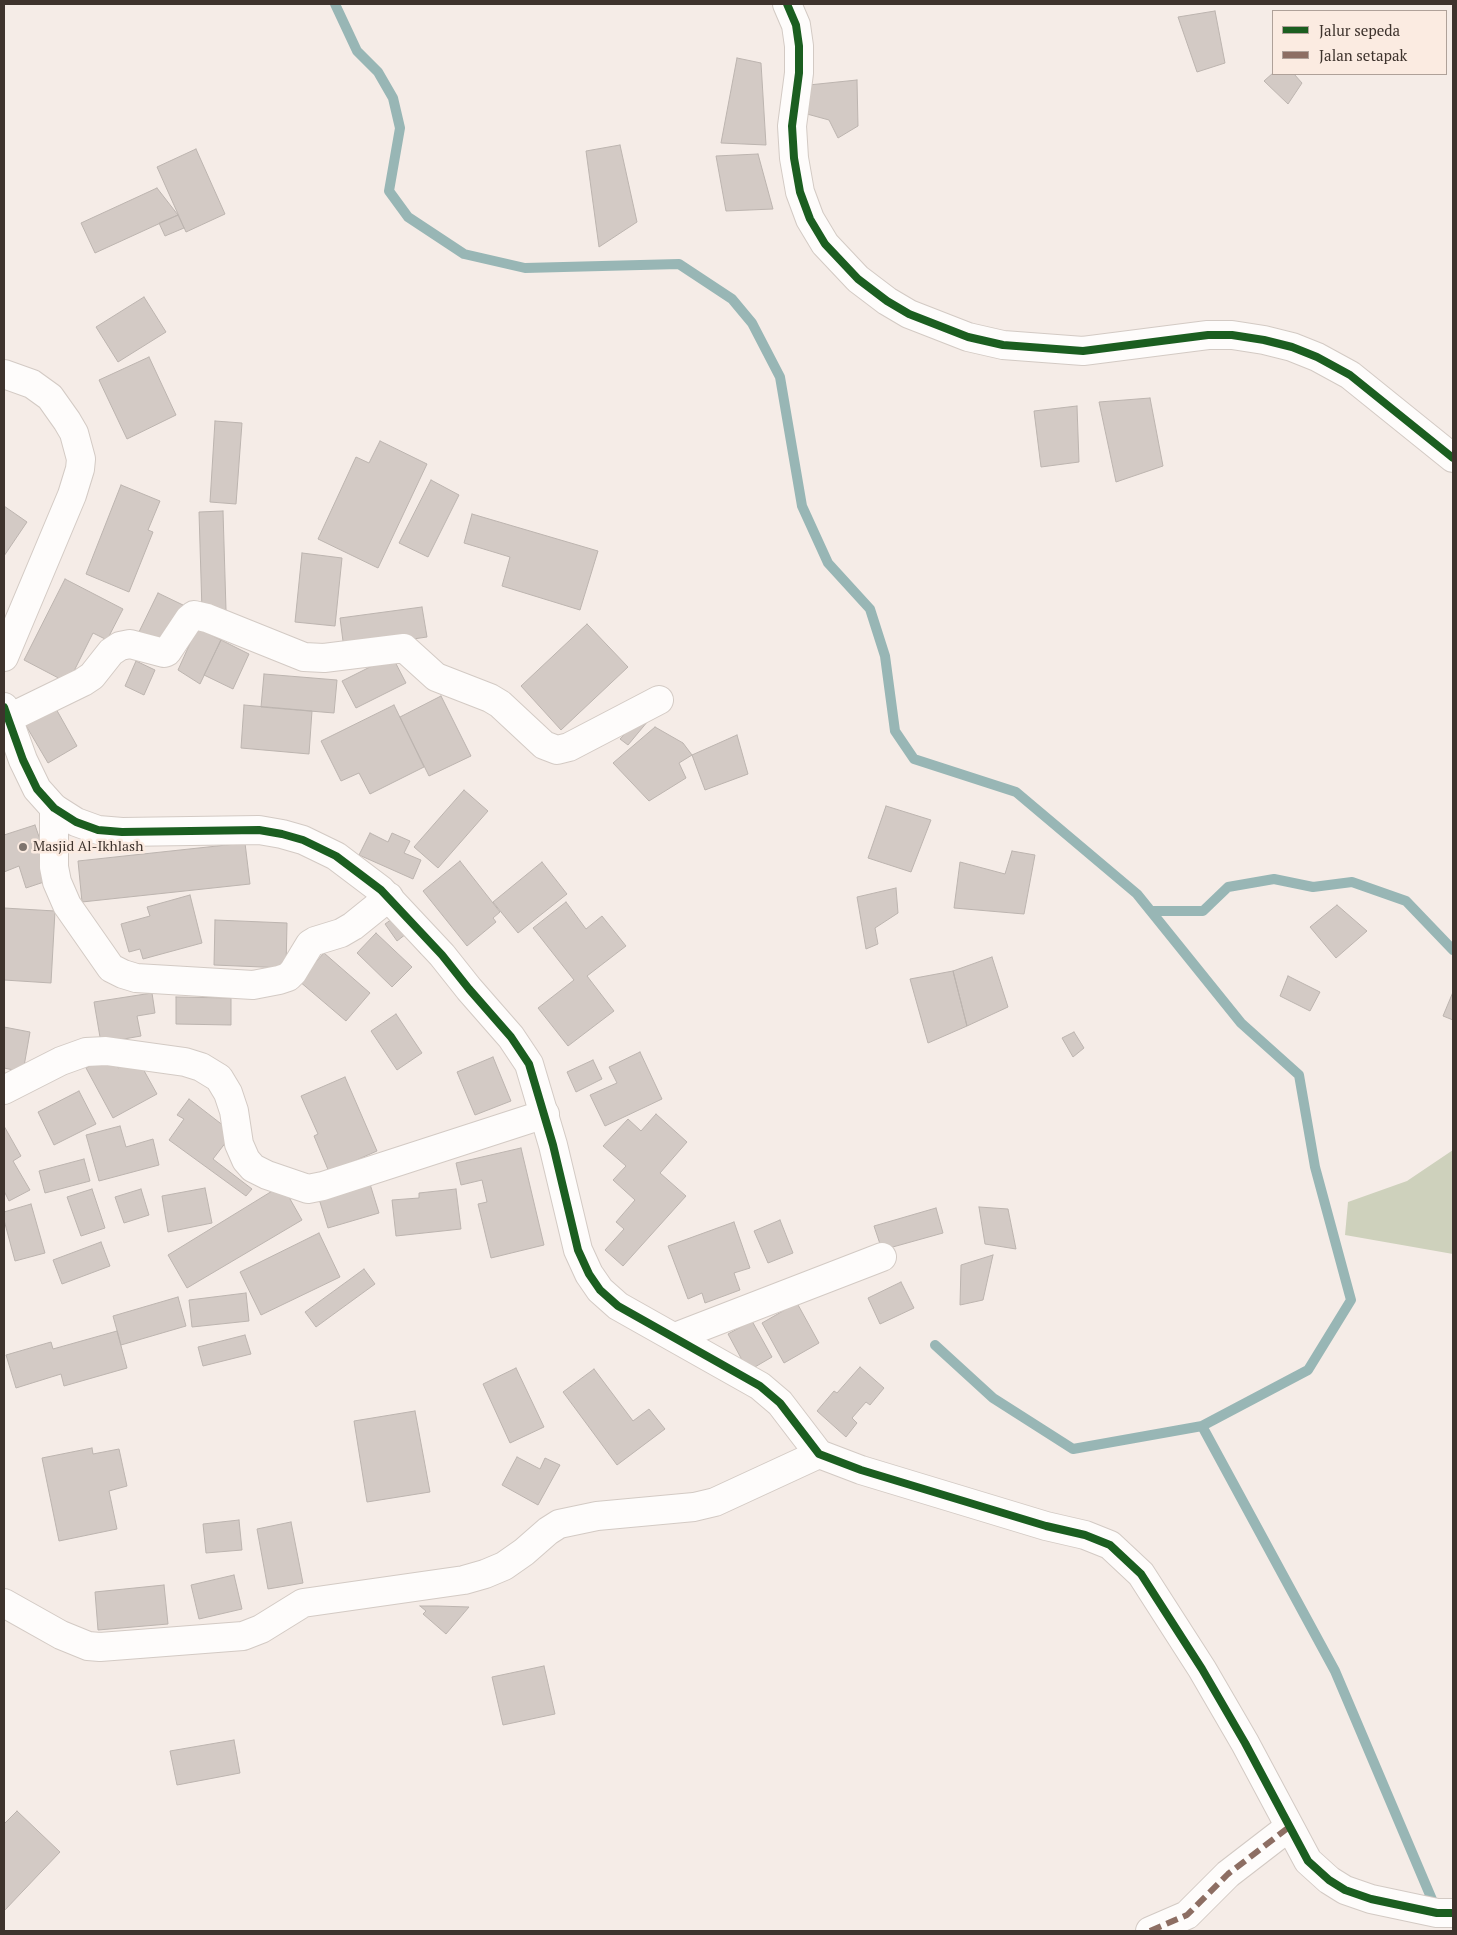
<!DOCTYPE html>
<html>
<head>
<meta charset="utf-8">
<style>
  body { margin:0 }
  #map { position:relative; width:1457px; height:1935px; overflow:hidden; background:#f5ece7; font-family:"PT Serif",serif }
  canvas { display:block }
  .frame { position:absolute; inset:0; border:5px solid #3e332d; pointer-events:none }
  .legend { position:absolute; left:1272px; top:10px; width:175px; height:65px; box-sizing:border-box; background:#fbebe1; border:1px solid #afa199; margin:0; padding:6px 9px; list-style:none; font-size:15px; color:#3e332d }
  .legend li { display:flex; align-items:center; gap:10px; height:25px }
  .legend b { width:25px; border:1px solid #afa199 }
</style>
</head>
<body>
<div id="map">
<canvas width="1457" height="1935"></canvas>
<div class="frame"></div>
<ul class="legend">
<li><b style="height:6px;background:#1b5e20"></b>Jalur sepeda</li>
<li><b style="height:6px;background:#8d6e63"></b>Jalan setapak</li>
</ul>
</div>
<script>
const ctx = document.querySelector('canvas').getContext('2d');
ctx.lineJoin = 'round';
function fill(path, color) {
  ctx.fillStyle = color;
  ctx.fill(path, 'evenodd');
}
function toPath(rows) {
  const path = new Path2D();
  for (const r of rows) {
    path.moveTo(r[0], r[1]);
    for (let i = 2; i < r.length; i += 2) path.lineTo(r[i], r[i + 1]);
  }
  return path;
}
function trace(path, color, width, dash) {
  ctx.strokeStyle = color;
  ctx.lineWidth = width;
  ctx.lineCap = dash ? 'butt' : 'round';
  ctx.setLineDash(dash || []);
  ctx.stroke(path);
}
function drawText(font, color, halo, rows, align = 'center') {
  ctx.font = font + ' "PT Serif",serif';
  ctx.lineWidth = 5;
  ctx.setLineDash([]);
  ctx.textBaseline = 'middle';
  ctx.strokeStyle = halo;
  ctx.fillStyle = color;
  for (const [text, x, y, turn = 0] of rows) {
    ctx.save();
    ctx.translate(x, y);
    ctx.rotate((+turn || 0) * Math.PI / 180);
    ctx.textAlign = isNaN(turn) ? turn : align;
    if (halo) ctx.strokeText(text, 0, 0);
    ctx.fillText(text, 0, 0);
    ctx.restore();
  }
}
const forest = toPath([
  [1453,1150,1453,1254,1345,1235,1348,1202,1407,1181]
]);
const stream = toPath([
  [335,4,357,51,378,72,393,98,400,128,389,191,408,217,464,254,525,268,679,264,732,299,752,323,780,377,802,506,828,563,870,609,885,656,895,731,914,759,1016,792,1137,894,1241,1023,1299,1075,1315,1167,1351,1300,1308,1370,1202,1426,1335,1671,1436,1909],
  [1151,911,1203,911,1228,887,1274,879,1313,887,1352,882,1406,901,1453,950],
  [935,1345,993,1398,1073,1449,1202,1426]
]);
const building = toPath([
  [1215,11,1225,63,1197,72,1178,17,1215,11],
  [737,58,761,63,766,145,721,143,737,58],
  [1273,73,1294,74,1302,83,1288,104,1264,81,1273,73],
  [857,80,858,126,838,138,829,120,807,114,799,86,857,80],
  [620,145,637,222,599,247,586,151,620,145],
  [196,149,225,214,186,232,157,167,196,149],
  [758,154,773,209,726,211,716,156,758,154],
  [157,188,178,215,95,253,81,223,157,188],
  [178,215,184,228,165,236,159,223,178,215],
  [144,297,166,332,118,362,96,327,144,297],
  [149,357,176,415,127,439,99,380,149,357],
  [1150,398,1163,466,1116,482,1099,402,1150,398],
  [1077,406,1079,462,1041,467,1034,411,1077,406],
  [215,421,242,423,236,504,210,502,215,421],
  [380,441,427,464,378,568,318,539,356,457,369,463,380,441],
  [431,480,459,495,428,557,399,543,431,480],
  [121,485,160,501,148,530,153,532,129,592,86,574,121,485],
  [4,506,27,522,4,556,4,506],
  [223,511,226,610,202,611,199,512,223,511],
  [472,514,598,551,580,610,502,586,510,557,464,543,472,514],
  [302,553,342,558,335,626,295,622,302,553],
  [65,579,123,609,107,640,93,633,68,683,24,660,65,579],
  [158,593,183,605,162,648,137,636,158,593],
  [422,607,427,637,344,649,340,618,422,607],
  [587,624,628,667,561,730,521,686,587,624],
  [197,628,221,640,200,684,178,670,197,628],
  [221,640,249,654,233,689,204,675,221,640],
  [392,656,406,683,356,708,342,681,392,656],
  [136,661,155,670,144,695,125,686,136,661],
  [264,674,337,680,334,713,261,707,264,674],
  [441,696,471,756,429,776,400,717,441,696],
  [244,705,312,711,309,754,241,748,244,705],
  [394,705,424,767,370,794,359,773,341,781,321,741,394,705],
  [55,707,77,746,48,763,25,724,55,707],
  [647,710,653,715,628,745,620,739,647,710],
  [655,727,683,743,692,755,679,763,686,778,649,801,613,763,655,727],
  [737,735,748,774,705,790,692,755,737,735],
  [464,790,488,811,438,868,414,847,464,790],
  [886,806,931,820,911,872,868,858,886,806],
  [35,825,47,860,47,881,26,888,19,866,4,872,4,835,35,825],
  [370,833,388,842,392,833,410,841,404,853,421,860,413,879,359,855,370,833],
  [245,843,250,884,82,902,78,861,245,843],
  [1012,851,1035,855,1024,914,954,908,960,862,1005,874,1012,851],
  [460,861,500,912,493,918,496,922,467,946,423,891,460,861],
  [542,862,567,894,518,933,493,902,542,862],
  [896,888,898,913,875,928,878,944,866,949,857,897,896,888],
  [190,895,202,943,143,959,140,949,129,952,121,924,150,916,147,907,190,895],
  [566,902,586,929,602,916,626,946,587,976,614,1011,568,1046,538,1008,574,980,533,928,566,902],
  [1337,905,1367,931,1336,958,1310,927,1337,905],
  [4,908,55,911,51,983,4,980,4,908],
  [399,914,425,951,421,954,406,934,397,941,385,924,399,914],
  [215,920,287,923,286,968,214,965,215,920],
  [376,933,412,967,392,987,357,953,376,933],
  [324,953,370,993,346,1021,299,981,324,953],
  [992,957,1008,1007,967,1026,953,971,992,957],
  [953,971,967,1026,928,1043,910,979,953,971],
  [1288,976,1320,992,1310,1011,1280,996,1288,976],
  [1453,992,1453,1020,1443,1016,1453,992],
  [152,993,155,1013,137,1016,141,1036,101,1043,94,1002,152,993],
  [176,997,231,998,231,1025,176,1024,176,997],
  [396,1014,422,1053,397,1070,371,1031,396,1014],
  [4,1027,30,1032,23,1072,4,1068,4,1027],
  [1074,1032,1084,1048,1073,1057,1062,1038,1074,1032],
  [640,1052,662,1099,605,1126,590,1095,617,1083,609,1067,640,1052],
  [110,1055,118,1068,137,1058,157,1094,113,1118,86,1068,110,1055],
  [493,1057,511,1101,475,1115,457,1072,493,1057],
  [593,1060,602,1079,576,1092,567,1072,593,1060],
  [345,1077,377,1151,329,1172,314,1136,318,1134,301,1096,345,1077],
  [79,1091,96,1124,54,1145,38,1112,79,1091],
  [189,1099,233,1133,213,1159,252,1189,246,1196,169,1140,184,1119,177,1115,189,1099],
  [656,1114,687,1142,660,1173,686,1196,623,1266,605,1250,624,1229,616,1222,635,1200,613,1180,626,1166,603,1146,628,1119,641,1131,656,1114],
  [4,1126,21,1156,13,1161,30,1190,9,1201,4,1191,4,1126],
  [120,1126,126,1147,153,1139,159,1165,99,1181,86,1135,120,1126],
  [521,1148,544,1245,491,1258,478,1204,487,1202,482,1180,461,1185,456,1163,521,1148],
  [84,1159,90,1181,45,1193,39,1171,84,1159],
  [370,1184,379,1213,328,1228,319,1199,370,1184],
  [282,1185,302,1220,187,1288,168,1255,282,1185],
  [205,1188,212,1223,168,1232,162,1196,205,1188],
  [92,1189,105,1228,81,1236,67,1197,92,1189],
  [141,1189,149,1215,124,1223,115,1197,141,1189],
  [456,1189,461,1229,396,1236,392,1200,419,1198,419,1193,456,1189],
  [31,1204,45,1253,15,1261,4,1220,4,1212,31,1204],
  [979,1207,1008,1209,1016,1249,985,1244,979,1207],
  [936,1208,943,1233,882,1250,874,1226,936,1208],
  [780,1220,793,1253,768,1263,754,1231,780,1220],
  [734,1222,750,1268,734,1273,740,1290,705,1303,702,1293,688,1299,668,1246,734,1222],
  [319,1233,340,1277,261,1315,240,1272,319,1233],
  [101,1242,110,1266,62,1284,53,1260,101,1242],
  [993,1255,983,1300,960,1305,961,1265,993,1255],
  [364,1269,375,1284,316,1327,305,1312,364,1269],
  [901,1282,914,1308,880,1324,868,1298,901,1282],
  [246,1293,249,1321,192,1327,189,1300,246,1293],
  [178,1297,186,1326,121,1345,113,1316,178,1297],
  [797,1303,819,1343,784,1363,762,1323,797,1303],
  [752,1321,772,1357,748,1371,728,1334,752,1321],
  [117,1331,127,1368,64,1386,61,1374,16,1388,6,1355,51,1342,53,1349,117,1331],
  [245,1335,251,1354,203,1366,198,1347,245,1335],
  [860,1367,884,1388,870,1405,866,1402,852,1418,857,1423,846,1437,817,1411,834,1391,837,1393,860,1367],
  [516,1368,544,1427,510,1443,483,1384,516,1368],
  [594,1369,633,1421,649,1409,665,1429,617,1465,563,1392,594,1369],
  [415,1411,430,1492,367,1502,354,1421,415,1411],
  [92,1448,93,1454,119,1449,127,1486,109,1491,117,1529,59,1541,42,1458,92,1448],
  [517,1457,540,1469,545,1458,560,1465,538,1505,502,1485,517,1457],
  [239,1520,242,1550,206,1553,203,1524,239,1520],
  [291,1522,303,1583,268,1589,257,1529,291,1522],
  [234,1575,242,1609,199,1619,191,1585,234,1575],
  [164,1585,168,1624,98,1630,95,1592,164,1585],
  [420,1606,437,1606,469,1607,446,1634,423,1614,426,1611,420,1606],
  [544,1666,555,1714,503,1725,492,1677,544,1666],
  [234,1740,240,1773,177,1785,170,1751,234,1740],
  [17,1811,60,1852,4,1911,4,1824,17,1811]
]);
const minor = toPath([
  [787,4,796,25,799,46,799,73,792,126,794,158,800,192,810,219,825,244,858,279,887,301,909,314,968,337,1003,345,1083,351,1208,335,1232,335,1264,340,1292,347,1317,357,1350,375,1453,458],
  [7,719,83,682,92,676,111,652,120,646,130,644,164,653,167,652,189,619,194,615,207,618,304,657,324,658,404,648,436,677,490,698,500,704,544,745,557,750,569,747,659,700],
  [54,808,54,867,57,882,67,905,111,968,123,974,136,978,253,985,279,980,288,977,293,972,310,944,315,941,341,933,353,926,389,897],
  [4,1090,61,1061,86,1052,106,1051,185,1062,201,1067,219,1078,228,1093,234,1111,239,1144,246,1160,253,1168,267,1175,308,1189,323,1186,545,1114],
  [675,1337,882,1257],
  [4,1603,61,1635,88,1646,100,1647,243,1636,261,1629,303,1603,464,1580,485,1574,504,1566,524,1552,548,1531,559,1524,597,1516,694,1507,715,1502,819,1454],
  [1150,1931,1187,1915,1228,1874,1289,1827]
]);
const tertiary = toPath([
  [4,374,32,384,50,397,67,421,74,433,81,459,80,469,72,495,4,657],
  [4,707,23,760,37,789,54,808,76,822,98,830,122,832,259,830,282,834,303,840,336,856,381,890,442,955,469,989,511,1037,529,1064,553,1145,578,1250,589,1274,600,1290,618,1306,760,1386,780,1403,819,1454,861,1470,1046,1526,1085,1535,1110,1545,1141,1574,1202,1669,1245,1743,1308,1861,1329,1880,1345,1890,1371,1899,1437,1913,1453,1913]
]);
const quiet = toPath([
  [1150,1931,1187,1915,1228,1874,1289,1827]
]);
const cycleway = toPath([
  [787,4,796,25,799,46,799,73,792,126,794,158,800,192,810,219,825,244,858,279,887,301,909,314,968,337,1003,345,1083,351,1208,335,1232,335,1264,340,1292,347,1317,357,1350,375,1453,458],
  [4,707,23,760,37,789,54,808,76,822,98,830,122,832,259,830,282,834,303,840,336,856,381,890,442,955,469,989,511,1037,529,1064,553,1145,578,1250,589,1274,600,1290,618,1306,760,1386,780,1403,819,1454,861,1470,1046,1526,1085,1535,1110,1545,1141,1574,1202,1669,1245,1743,1308,1861,1329,1880,1345,1890,1371,1899,1437,1913,1453,1913]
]);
const markers = [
  [23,847,5,"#7e746e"]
];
const poiNames = [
  ["Masjid Al-Ikhlash",33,847]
];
fill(forest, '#ced1bc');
trace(stream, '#98b6b5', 10);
fill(building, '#d3cac5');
trace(building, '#bcb4af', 1);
trace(minor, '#d3cac4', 30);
trace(tertiary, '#d3cac4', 30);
trace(minor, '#fefcfb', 28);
trace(tertiary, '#fefcfb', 28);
trace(quiet, '#8d6e63', 6, [12, 6]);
trace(cycleway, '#1b5e20', 8);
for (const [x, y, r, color] of markers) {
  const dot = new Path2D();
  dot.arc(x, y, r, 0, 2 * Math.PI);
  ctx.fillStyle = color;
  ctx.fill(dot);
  trace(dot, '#fbebe1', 2);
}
drawText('14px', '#3e332d', '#fbebe1', poiNames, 'left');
</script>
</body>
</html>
